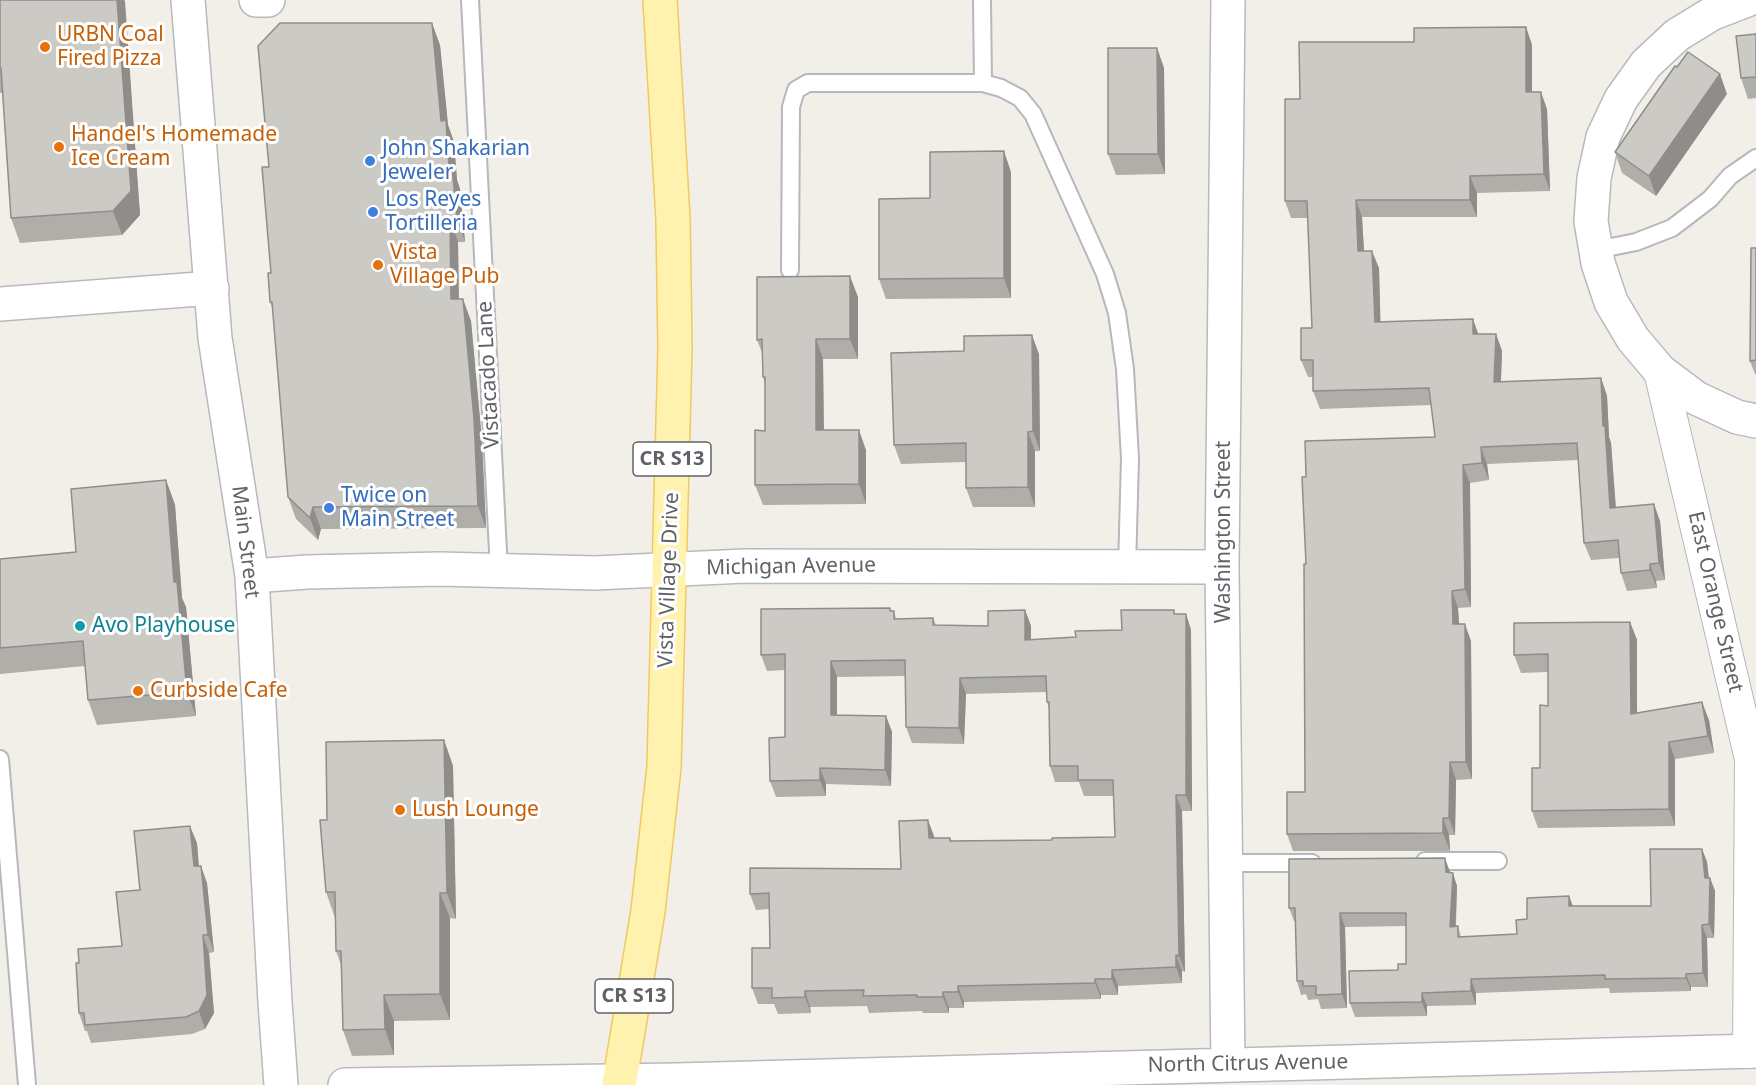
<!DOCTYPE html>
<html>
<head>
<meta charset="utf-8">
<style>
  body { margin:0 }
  canvas { display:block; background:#f1efe8 }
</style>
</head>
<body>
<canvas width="1756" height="1085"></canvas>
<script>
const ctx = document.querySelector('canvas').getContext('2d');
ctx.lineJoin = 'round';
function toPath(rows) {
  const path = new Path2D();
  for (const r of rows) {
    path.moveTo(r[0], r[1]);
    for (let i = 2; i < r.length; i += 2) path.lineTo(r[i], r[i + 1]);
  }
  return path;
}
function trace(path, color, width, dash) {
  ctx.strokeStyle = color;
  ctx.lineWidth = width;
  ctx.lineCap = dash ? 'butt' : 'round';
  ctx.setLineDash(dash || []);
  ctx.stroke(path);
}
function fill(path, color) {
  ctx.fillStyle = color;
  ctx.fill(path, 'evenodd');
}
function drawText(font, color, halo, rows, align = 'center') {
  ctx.font = font + ' "Noto Sans",sans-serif';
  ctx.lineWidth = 6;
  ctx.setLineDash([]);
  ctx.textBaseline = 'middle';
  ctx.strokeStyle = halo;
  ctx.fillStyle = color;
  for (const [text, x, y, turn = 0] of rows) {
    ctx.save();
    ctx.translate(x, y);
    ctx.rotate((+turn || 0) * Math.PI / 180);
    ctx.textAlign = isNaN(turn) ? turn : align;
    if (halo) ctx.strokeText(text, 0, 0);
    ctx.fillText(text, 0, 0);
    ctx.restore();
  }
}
const lane = toPath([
  [470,0,499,571],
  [982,0,983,83,1001,88,1020,98,1033,114,1105,274,1117,313,1125,369,1130,459,1127,567],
  [1596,250,1636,242,1672,228,1710,199,1730,176,1756,158],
  [790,270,791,107,796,90,808,83,983,83],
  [0,759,27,1085],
  [1425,861,1498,861],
  [1226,863,1312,863]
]);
const street = toPath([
  [1660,371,1751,759,1749,1052]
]);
const secondary = toPath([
  [188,0,215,338,252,576,275,1002,281,1085],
  [256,0,268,0],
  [1228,0,1222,567,1228,1065],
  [1747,0,1713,13,1677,35,1646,64,1621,99,1603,137,1594,178,1591,221,1598,263,1611,302,1633,339,1660,371,1696,398,1737,417,1756,421],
  [0,304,212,288],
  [252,576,307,572,440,569,595,573,745,566,1222,567],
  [345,1085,677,1080,1756,1051]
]);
const primary = toPath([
  [619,1085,648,911,664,767,675,348,673,219,660,0]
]);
const wall = toPath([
  [0,0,124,0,140,215,122,235,20,243,11,218,3,93,0,93],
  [1526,27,1532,45,1532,92,1547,109,1550,191,1477,193,1477,217,1362,217,1364,251,1379,268,1380,322,1478,334,1496,334,1502,351,1501,382,1601,378,1607,396,1609,437,1611,443,1616,508,1660,521,1665,580,1656,581,1657,588,1627,591,1621,573,1619,558,1591,560,1584,543,1578,460,1487,464,1489,480,1470,483,1471,607,1458,608,1459,624,1471,641,1472,779,1456,780,1455,835,1449,835,1450,851,1293,851,1287,834,1305,792,1306,477,1435,437,1431,405,1320,409,1313,391,1313,377,1308,377,1301,360,1312,328,1308,218,1291,218,1285,201,1300,99,1414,42],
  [1756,34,1756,98,1748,99,1741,78],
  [440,45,448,125,454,142,457,180,460,189,465,242,458,242,459,299,471,321,482,441,486,528,321,529,318,540,296,519,288,497,273,309,270,302,271,273,269,167],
  [1157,48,1164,68,1165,174,1116,175,1108,154],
  [1727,94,1656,196,1622,173,1615,152],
  [1011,172,1011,298,886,299,879,279,930,198],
  [1756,248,1756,374,1755,374,1750,361],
  [858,297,858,359,823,359,824,430,866,450,866,504,763,505,755,485,765,431,765,384,763,377,763,355,757,340],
  [1039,354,1040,451,1035,451,1035,507,973,507,966,488,966,462,901,464,894,445],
  [166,480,175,505,182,598,186,607,196,716,97,725,88,700,85,666,0,674,0,559,76,552],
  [890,608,890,611,894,611,896,619,933,618,936,625,988,626,1025,610,1031,626,1031,640,1076,637,1122,630,1176,614,1186,614,1191,630,1192,811,1182,811,1185,972,1182,971,1182,983,1118,986,1118,995,1101,995,1101,999,964,1002,964,1008,949,1008,949,1013,923,1013,922,1011,869,1013,867,1006,810,1007,811,1013,778,1014,774,1004,758,1004,752,988,770,948,769,909,756,910,750,894,901,869,934,836,934,838,950,838,952,841,1052,840,1115,837,1114,796,1084,796,1079,782,1055,782,1050,766,1049,708,1047,702,1047,692,966,694,964,744,912,743,906,727,905,676,837,677,837,715,886,716,892,732,891,786,826,784,826,796,776,797,770,781,785,737,785,670,767,671,761,655],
  [1630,622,1637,640,1637,713,1709,720,1714,753,1675,759,1675,826,1538,828,1532,811,1540,768,1548,706,1548,672,1521,673,1514,655],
  [444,740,453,766,456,919,450,918,450,1020,394,1021,394,1055,352,1056,343,1030,341,965,336,951,335,918,326,892,327,820],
  [197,843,199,866,207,883,214,952,209,953,214,1013,205,1029,192,1034,91,1043,87,1031,85,1031,79,1013,79,963,122,946,140,890],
  [1702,849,1707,862,1709,878,1710,878,1715,891,1714,938,1707,938,1708,987,1691,987,1691,991,1610,993,1609,988,1476,993,1476,1005,1427,1006,1427,1016,1355,1017,1350,1003,1398,970,1406,964,1406,926,1345,927,1347,1008,1321,1009,1318,999,1308,1000,1306,994,1301,995,1297,981,1296,921,1294,921,1289,908,1450,872,1457,886,1456,927,1458,926,1461,937,1517,934,1527,919,1569,896,1573,906,1651,906]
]);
const shadedWall = toPath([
  [117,0,124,0,125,1,140,215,122,235,113,211],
  [432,23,440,45,448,125,454,142,457,180,460,189,465,242,457,219,441,121],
  [1526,27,1532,45,1532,109,1526,92],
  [1157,48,1164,68,1165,174,1158,154],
  [1720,74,1727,94,1656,196,1649,176],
  [1541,92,1547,109,1550,191,1544,174],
  [1004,151,1011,172,1011,298,1004,278],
  [1470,176,1477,193,1477,217,1470,200],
  [1356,200,1362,217,1365,269,1358,251],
  [450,219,458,242,459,321,451,299],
  [1372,251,1379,268,1381,340,1375,322],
  [850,276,858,297,858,359,850,339],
  [463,299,471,321,482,441,486,528,478,506],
  [1473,319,1479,336,1473,334],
  [1496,334,1502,351,1500,400,1494,382],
  [1032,335,1039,354,1040,451,1033,431],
  [816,339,823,359,824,450,816,430],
  [1601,378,1607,396,1609,437,1611,443,1617,526,1610,508,1603,426],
  [859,430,866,450,866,504,859,484],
  [1028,432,1035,451,1035,507,1028,487],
  [1481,447,1487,464,1489,480,1482,463],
  [1463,465,1470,483,1471,607,1465,589],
  [166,480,175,505,182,598,186,607,196,716,187,692,174,582],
  [1654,504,1660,521,1665,580,1659,563],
  [313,507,321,529,318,540,310,518],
  [1650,564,1656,581,1657,588,1650,570],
  [1452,591,1458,608,1460,641,1453,624],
  [1025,610,1031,626,1031,656,1025,640],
  [1186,614,1191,630,1192,811,1186,795],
  [1630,622,1637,640,1637,732,1631,714],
  [1465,624,1471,641,1472,779,1466,762],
  [831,661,837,677,837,731,831,715],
  [960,678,966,694,964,744,959,728],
  [1702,702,1709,720,1714,753,1708,736],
  [886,716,892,732,891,786,885,770],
  [444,740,453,766,456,919,447,893],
  [1669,742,1675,759,1675,826,1669,809],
  [1450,762,1456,780,1455,835,1449,818],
  [820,768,826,784,826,796,820,780],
  [1176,795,1182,811,1185,972,1179,956],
  [1443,818,1449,835,1450,851,1443,833],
  [928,820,934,836,935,855,929,838],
  [190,826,197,843,200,884,194,866],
  [1702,849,1707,862,1710,890,1710,878,1715,891,1714,938,1709,924],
  [1445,858,1450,872,1451,886,1446,872],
  [201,866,207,883,214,952,208,935],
  [1453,873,1457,886,1455,940,1450,927],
  [440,893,450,918,450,1020,440,994],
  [1569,896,1574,910,1569,906],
  [1340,913,1345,927,1347,1008,1342,994],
  [1702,925,1707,938,1708,987,1703,973],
  [203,935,209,953,214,1013,205,1029,199,1011],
  [1176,955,1182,971,1182,983,1176,967],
  [1112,970,1118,986,1118,995,1112,979],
  [1686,974,1691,987,1691,991,1686,978],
  [1095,979,1101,995,1101,999,1095,983],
  [1471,979,1476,993,1476,1005,1471,991],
  [958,986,964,1002,964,1008,958,992],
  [805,991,810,1007,811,1013,805,997],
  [943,992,949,1008,949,1013,943,997],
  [1422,993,1427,1006,1427,1016,1422,1002],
  [384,995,394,1021,394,1055,385,1029]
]);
const building = toPath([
  [0,0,117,0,131,191,113,211,11,218,1,68,0,68,0,0],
  [280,23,432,23,441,121,446,120,449,167,452,167,457,219,450,219,451,299,463,299,474,419,478,506,313,507,310,518,288,497,272,302,270,302,268,273,271,273,262,167,269,167,258,46,280,23],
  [1526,27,1526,92,1541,92,1544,174,1470,176,1470,200,1356,200,1358,251,1372,251,1375,322,1473,319,1473,334,1496,334,1494,382,1601,378,1603,426,1605,425,1610,508,1654,504,1659,563,1650,564,1650,570,1621,573,1618,540,1584,543,1577,443,1481,447,1482,463,1463,465,1465,589,1452,591,1453,624,1465,624,1466,762,1450,762,1449,818,1443,818,1443,833,1287,834,1287,792,1305,792,1304,564,1306,564,1302,477,1306,477,1305,441,1435,437,1429,388,1313,391,1313,360,1301,360,1301,328,1312,328,1307,201,1285,201,1285,99,1300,99,1299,42,1414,42,1414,28,1526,27],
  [1756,34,1756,77,1741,78,1736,36,1756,34],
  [1108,48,1157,48,1158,154,1108,154,1108,48],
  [1688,52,1720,74,1649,176,1615,152,1675,66,1677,67,1688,52],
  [1004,151,1004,278,879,279,879,199,930,198,930,152,1004,151],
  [1751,248,1756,248,1756,360,1750,361,1751,248],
  [850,276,850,339,816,339,816,430,859,430,859,484,755,485,755,430,765,431,765,377,763,377,762,339,757,340,757,277,850,276],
  [1032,335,1033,431,1028,432,1028,487,966,488,966,443,894,445,891,353,964,351,964,336,1032,335],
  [166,480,174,582,177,582,187,692,88,700,83,641,0,648,0,559,76,552,71,489,166,480],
  [890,608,890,611,894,611,894,619,933,618,933,625,988,626,988,611,1025,610,1025,640,1076,637,1075,631,1122,630,1121,610,1174,610,1174,614,1186,614,1186,795,1176,795,1179,956,1176,955,1176,967,1112,970,1112,979,1095,979,1095,983,958,986,958,992,943,992,943,997,917,997,917,995,863,996,864,990,805,991,805,997,772,998,772,988,752,988,752,948,770,948,769,893,750,894,750,868,901,869,899,821,928,820,929,838,950,838,950,841,1052,840,1052,838,1115,837,1113,780,1078,780,1078,766,1050,766,1049,702,1047,702,1046,676,960,678,959,728,906,727,905,660,831,661,831,715,886,716,885,770,820,768,820,780,770,781,769,738,785,737,785,654,761,655,761,609,890,608],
  [1630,622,1631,714,1702,702,1708,736,1669,742,1669,809,1532,811,1532,768,1540,768,1540,705,1548,706,1548,654,1514,655,1514,623,1630,622],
  [444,740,447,893,440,893,440,994,384,995,385,1029,343,1030,341,951,336,951,335,892,326,892,320,820,327,820,326,742,444,740],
  [190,826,194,866,201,866,208,935,203,935,207,995,199,1011,186,1017,85,1025,84,1013,79,1013,76,963,79,963,78,949,122,946,116,892,140,890,134,831,190,826],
  [1650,849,1702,849,1705,878,1710,878,1709,924,1702,925,1703,973,1686,974,1686,978,1605,979,1605,975,1471,979,1471,991,1422,993,1422,1002,1350,1003,1349,971,1398,970,1398,964,1406,964,1406,913,1340,913,1342,994,1316,995,1316,986,1303,986,1303,981,1297,981,1295,908,1289,908,1289,859,1445,858,1446,872,1453,873,1450,927,1458,926,1458,937,1517,934,1516,920,1527,919,1527,898,1569,896,1569,906,1651,906,1650,849]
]);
const markers = [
  [45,47,6,"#e8710a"],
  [59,147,6,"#e8710a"],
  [370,161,6,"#3f7fe0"],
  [373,212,6,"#3f7fe0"],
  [378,265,6,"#e8710a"],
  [329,508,6,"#3f7fe0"],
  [80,626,6,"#0f9aa8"],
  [138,691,6,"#e8710a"],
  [400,810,6,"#e8710a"]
];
const shields = [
  [672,459,78],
  [634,996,78]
];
const shieldNames = [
  ["CR S13",672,459],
  ["CR S13",634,996]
];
const foodNames = [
  ["URBN Coal",57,35],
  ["Fired Pizza",57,59],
  ["Handel's Homemade",71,135],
  ["Ice Cream",71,159],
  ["Vista",390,253],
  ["Village Pub",390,277],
  ["Curbside Cafe",150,691],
  ["Lush Lounge",412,810]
];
const shopNames = [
  ["John Shakarian",382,149],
  ["Jeweler",382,173],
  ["Los Reyes",385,200],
  ["Tortilleria",385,224],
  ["Twice on",341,496],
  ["Main Street",341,520]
];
const streetNames = [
  ["Vistacado Lane",489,375,-93],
  ["Washington Street",1224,532,-90],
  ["Main Street",245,542,83],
  ["Michigan Avenue",791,567,-1],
  ["Vista Village Drive",669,580,-88],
  ["East Orange Street",1715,602,77],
  ["North Citrus Avenue",1248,1064,-1]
];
const cultureNames = [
  ["Avo Playhouse",92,626]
];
trace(lane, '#b5b8bc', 20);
trace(street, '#b5b8bc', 34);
trace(secondary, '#b6babf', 36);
trace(primary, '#f2c960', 36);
trace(lane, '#fff', 16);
trace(street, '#fff', 32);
trace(secondary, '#fff', 33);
trace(primary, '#fff2af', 33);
fill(wall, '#afaea9');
fill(shadedWall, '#8f8d8a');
fill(building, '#cccac5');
trace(building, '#8f8d8a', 1.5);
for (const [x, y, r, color] of markers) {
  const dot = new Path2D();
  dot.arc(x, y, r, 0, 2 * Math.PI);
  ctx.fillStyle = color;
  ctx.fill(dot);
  trace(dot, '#fff', 2);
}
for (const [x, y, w] of shields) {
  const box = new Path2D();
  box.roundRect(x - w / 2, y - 17, w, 34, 4.5);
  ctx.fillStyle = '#fff';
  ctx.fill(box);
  trace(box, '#5f6368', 1.5);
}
drawText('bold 20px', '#5f6368', null, shieldNames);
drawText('21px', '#c56008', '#fff', foodNames, 'left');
drawText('21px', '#366cbe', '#fff', shopNames, 'left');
drawText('21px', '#5f6368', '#fff', streetNames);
drawText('21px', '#0d838f', '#fff', cultureNames, 'left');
</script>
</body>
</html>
